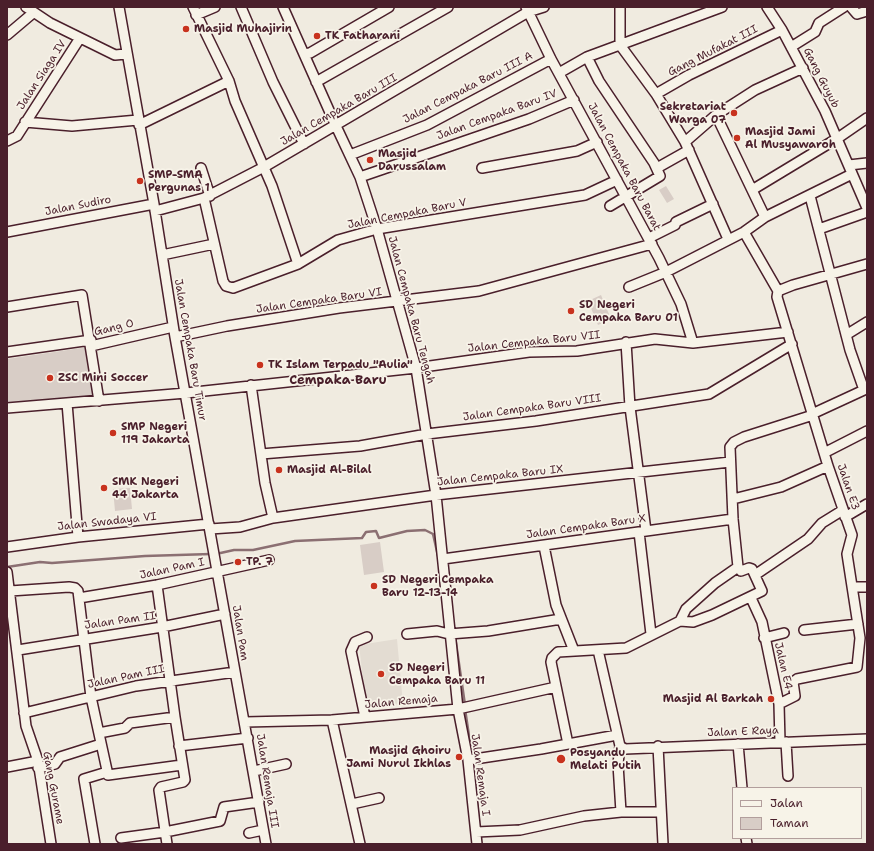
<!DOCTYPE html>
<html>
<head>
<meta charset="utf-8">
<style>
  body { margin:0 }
  #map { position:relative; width:874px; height:851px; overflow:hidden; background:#f0ebe0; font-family:"Shantell Sans",sans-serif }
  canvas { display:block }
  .frame { position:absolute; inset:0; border:8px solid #4a1f2b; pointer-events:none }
  .legend { position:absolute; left:732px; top:787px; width:130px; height:52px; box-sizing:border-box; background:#f7f3e8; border:1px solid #b29e9c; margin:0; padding:5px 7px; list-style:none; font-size:12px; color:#4a1f2b }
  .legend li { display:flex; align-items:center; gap:8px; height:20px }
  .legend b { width:20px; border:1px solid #b29e9c }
</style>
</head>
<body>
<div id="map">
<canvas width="874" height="851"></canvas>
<div class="frame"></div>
<ul class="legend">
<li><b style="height:5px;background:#f7f3e8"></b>Jalan</li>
<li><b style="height:11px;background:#d8cdc6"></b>Taman</li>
</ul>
</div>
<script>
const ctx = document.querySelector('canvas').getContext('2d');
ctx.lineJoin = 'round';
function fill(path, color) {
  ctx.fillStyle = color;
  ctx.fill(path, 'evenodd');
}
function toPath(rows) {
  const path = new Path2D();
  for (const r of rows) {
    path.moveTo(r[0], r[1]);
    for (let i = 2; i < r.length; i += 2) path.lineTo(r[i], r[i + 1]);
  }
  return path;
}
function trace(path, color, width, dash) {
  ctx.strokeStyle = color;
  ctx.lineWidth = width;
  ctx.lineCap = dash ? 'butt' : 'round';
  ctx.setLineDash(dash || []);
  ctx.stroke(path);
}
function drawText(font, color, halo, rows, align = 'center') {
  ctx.font = font + ' "Shantell Sans",sans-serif';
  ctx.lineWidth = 3.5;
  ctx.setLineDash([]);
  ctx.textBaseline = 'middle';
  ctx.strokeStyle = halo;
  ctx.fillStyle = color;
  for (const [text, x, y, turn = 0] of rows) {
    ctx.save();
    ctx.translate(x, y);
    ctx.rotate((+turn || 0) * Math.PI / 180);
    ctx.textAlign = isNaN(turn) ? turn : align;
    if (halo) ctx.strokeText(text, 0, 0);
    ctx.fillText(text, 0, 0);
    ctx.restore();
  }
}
const built = toPath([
  [397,639,403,704,366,706,359,645]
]);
const green = toPath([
  [666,186,674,199,667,203,659,190],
  [601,295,611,319,598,325,588,301],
  [88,347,95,397,7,405,7,359],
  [130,488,132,509,115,511,113,489],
  [380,542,384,572,364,575,360,545]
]);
const stream = toPath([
  [216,554,234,550,253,550,295,541,362,538,366,532,376,531,379,538,407,531,425,530,433,534,438,556],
  [7,567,40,562,52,563,145,556,211,554],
  [455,636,465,705],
  [465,709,472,756],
  [473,767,479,822]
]);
const minor = toPath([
  [26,7,50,23,115,55,126,54],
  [119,7,154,204,175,337,266,844],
  [193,7,229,81,235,101,272,186,298,264],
  [241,7,273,82,304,144],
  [283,7,336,126,360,177,377,229,416,368,436,495,458,709,468,760,477,844],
  [526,7,551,59,659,258,681,304,693,343],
  [620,7,620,45,656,94,685,142,728,239],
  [767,7,782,30,825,111,867,208],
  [851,7,857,14,867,11],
  [196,15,215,7],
  [7,35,33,13],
  [791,47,815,32,819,23,844,7],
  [304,54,310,53,389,7],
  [587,57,599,81,654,163,660,176,610,206],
  [559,73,587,57,722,7],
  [316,82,448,7],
  [656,94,689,75,782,30],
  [716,115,752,190],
  [25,122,72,126,138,120],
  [139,125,229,81],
  [7,141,17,136,80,38],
  [685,142,716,115,755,90,803,68],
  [350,155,427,125,551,59],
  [849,165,867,163],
  [201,168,210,196],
  [482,168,577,151,597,142],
  [657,168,689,150],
  [360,177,529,119,574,100],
  [810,196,850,350,864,390,812,414],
  [204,198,223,281,226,286,233,288,298,264,338,240,377,229,585,195,617,180],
  [155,211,204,198,264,167,528,12,544,7],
  [765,217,852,174],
  [819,229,867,212],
  [7,232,154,204],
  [744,232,778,291],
  [649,238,675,225,676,222,713,204],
  [162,255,214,244],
  [629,287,666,272,744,232,765,217,752,190,838,138,867,118],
  [778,291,777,297,828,466,852,535,847,554,860,638,857,667,797,679,793,682,795,696,779,704],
  [778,291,793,285,867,264],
  [7,307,82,295,99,401],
  [846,335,867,322],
  [175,337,227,326,339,308,479,291,652,244],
  [626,342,630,407,646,531],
  [91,346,173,327],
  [7,352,91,340],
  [251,385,265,483,273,518,436,495,730,462],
  [67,403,78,537],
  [7,408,186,393,416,368,529,352,577,351,655,339,693,343,788,332],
  [824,453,867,431],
  [261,454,360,446,427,434,536,421,709,394,792,344],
  [733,499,781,487,828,466],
  [845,517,867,504],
  [210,529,240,527,273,518],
  [639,532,651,634],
  [544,546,556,605,574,651],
  [7,547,78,537,209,524],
  [443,559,733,519],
  [7,572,26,726,38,761,51,844],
  [755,575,808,539,822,523,843,510],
  [157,585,175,717,185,780,183,782,161,787,159,790,167,844],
  [853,587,867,587],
  [10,591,69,587,75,588,78,591,91,697,108,775,182,765],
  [79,598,157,585,269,560],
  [751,598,762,622,779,704,780,742],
  [680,621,686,609,715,583,738,567],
  [804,630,858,624],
  [407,634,437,631,449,634,488,631,561,619],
  [764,638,784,633],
  [18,650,162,627,225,614],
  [598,650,620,746,618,764,621,812],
  [24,713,136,686,235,672],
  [365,717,351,651,355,642,367,637],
  [332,720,360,844],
  [245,722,332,720,458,709,556,687],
  [99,733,125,728,130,723,175,717],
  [786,742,788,776],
  [568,744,551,662,552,658,558,652,626,648,680,621,693,622,712,615,762,591,752,569,749,568,741,571,738,567,733,519,730,447,734,442,744,437,813,415],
  [738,744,742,788],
  [179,746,248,738],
  [620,746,625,749,867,739],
  [658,746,663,844],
  [468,760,541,749,617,735],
  [7,767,38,761],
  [38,768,55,764,60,757,101,744],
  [254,771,286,764],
  [352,804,379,798],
  [476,832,520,830,584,816,621,812,660,812],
  [249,833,263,830],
  [121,838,165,832,220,821,224,807,259,802],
  [746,838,747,844],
  [95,844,84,779,107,772]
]);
const markers = [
  [186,29,4,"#c8321e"],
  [317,36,4,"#c8321e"],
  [734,113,4,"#c8321e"],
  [737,138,4,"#c8321e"],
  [370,160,4,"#c8321e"],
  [140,181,4,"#c8321e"],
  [571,311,4,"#c8321e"],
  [260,365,4,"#c8321e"],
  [50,378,4,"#c8321e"],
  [113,433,4,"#c8321e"],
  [279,470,4,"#c8321e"],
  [104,488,4,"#c8321e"],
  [238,562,4,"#c8321e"],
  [374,586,4,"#c8321e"],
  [381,674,4,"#c8321e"],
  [771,699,4,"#c8321e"],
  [459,757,4,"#c8321e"],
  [561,759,5,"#c8321e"]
];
const poiNames = [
  ["Masjid Muhajirin",194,29],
  ["TK Fatharani",325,36],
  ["Sekretariat",726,107,"right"],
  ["Warga 07",726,120,"right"],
  ["Masjid Jami",745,132],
  ["Al Musyawaroh",745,145],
  ["Masjid",378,154],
  ["Darussalam",378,167],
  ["SMP-SMA",148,175],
  ["Pergunas 1",148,188],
  ["SD Negeri",579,305],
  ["Cempaka Baru 01",579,318],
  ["TK Islam Terpadu \"Aulia\"",268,365],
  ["ZSC Mini Soccer",58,378],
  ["SMP Negeri",121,427],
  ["119 Jakarta",121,440],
  ["Masjid Al-Bilal",287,470],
  ["SMK Negeri",112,482],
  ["44 Jakarta",112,495],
  ["TP. 7",246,562],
  ["SD Negeri Cempaka",382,580],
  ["Baru 12-13-14",382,593],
  ["SD Negeri",389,668],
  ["Cempaka Baru 11",389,681],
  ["Masjid Al Barkah",763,699,"right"],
  ["Masjid Ghoiru",451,751,"right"],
  ["Jami Nurul Ikhlas",451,764,"right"],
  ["Posyandu",570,753],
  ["Melati Putih",570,766]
];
const streetNames = [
  ["Gang Mufakat III",713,51,-27],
  ["Jalan Siaga IV",42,75,-57],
  ["Gang Guyub",821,78,63],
  ["Jalan Cempaka Baru III A",468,88,-27],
  ["Jalan Cempaka Baru III",339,110,-30],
  ["Jalan Cempaka Baru IV",497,115,-20],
  ["Jalan Cempaka Baru Barat",624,167,62],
  ["Jalan Sudiro",78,206,-11],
  ["Jalan Cempaka Baru V",407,214,-11],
  ["Jalan Cempaka Baru VI",319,301,-8],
  ["Jalan Cempaka Baru Tengah",411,310,75],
  ["Gang O",114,328,-13],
  ["Jalan Cempaka Baru VII",534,342,-6],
  ["Jalan Cempaka Baru Timur",190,350,80],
  ["Jalan Cempaka Baru VIII",532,408,-8],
  ["Jalan Cempaka Baru IX",500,476,-6],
  ["Jalan E3",848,487,71],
  ["Jalan Swadaya VI",107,522,-6],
  ["Jalan Cempaka Baru X",586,527,-8],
  ["Jalan Pam I",172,569,-12],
  ["Jalan Pam II",120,621,-8],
  ["Jalan Pam",240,633,81],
  ["Jalan E4",783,666,77],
  ["Jalan Pam III",126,677,-12],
  ["Jalan Remaja",401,702,-5],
  ["Jalan E Raya",743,732,-2],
  ["Jalan Remaja I",480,775,82],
  ["Jalan Remaja III",267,781,81],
  ["Gang Gurame",53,788,79]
];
const quarterNames = [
  ["Cempaka Baru",338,381]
];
fill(built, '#e3dcd2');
fill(green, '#d8cdc6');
trace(stream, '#8b6f72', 2.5);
trace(minor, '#4a1f2b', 12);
trace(minor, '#f7f3e8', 9);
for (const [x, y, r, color] of markers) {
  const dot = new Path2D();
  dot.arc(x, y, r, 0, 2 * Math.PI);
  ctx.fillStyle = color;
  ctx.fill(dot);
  trace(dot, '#f7f3e8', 1.5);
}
drawText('bold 11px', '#4a1f2b', '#f7f3e8', poiNames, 'left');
drawText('11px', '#4a1f2b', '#f7f3e8', streetNames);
drawText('bold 13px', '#4a1f2b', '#f7f3e8', quarterNames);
</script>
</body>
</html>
